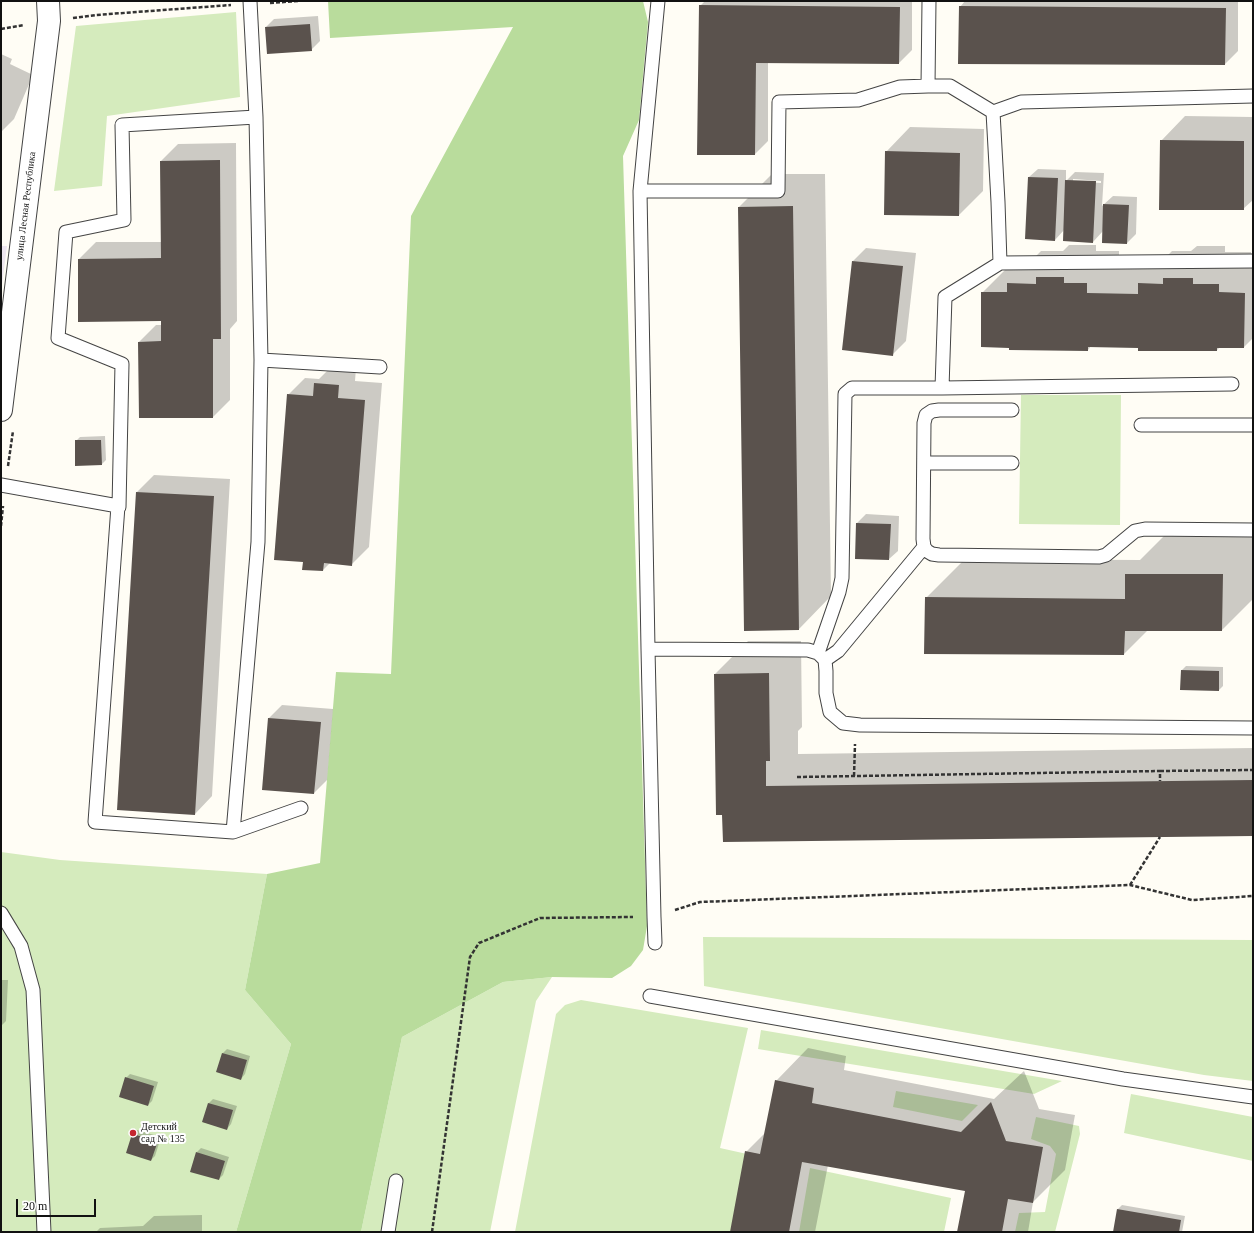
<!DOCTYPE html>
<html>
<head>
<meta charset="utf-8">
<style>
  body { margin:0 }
  #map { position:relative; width:1254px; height:1233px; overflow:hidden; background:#fffdf5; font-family:"Times New Roman",serif }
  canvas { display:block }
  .frame { position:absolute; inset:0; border:2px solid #111; pointer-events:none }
  .scale { position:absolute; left:16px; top:1199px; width:80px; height:18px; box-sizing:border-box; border:2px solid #111; border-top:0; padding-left:5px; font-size:12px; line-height:14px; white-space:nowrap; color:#111; -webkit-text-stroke:3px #fff; paint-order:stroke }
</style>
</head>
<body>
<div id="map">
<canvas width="1254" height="1233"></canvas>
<div class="frame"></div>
<div class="scale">20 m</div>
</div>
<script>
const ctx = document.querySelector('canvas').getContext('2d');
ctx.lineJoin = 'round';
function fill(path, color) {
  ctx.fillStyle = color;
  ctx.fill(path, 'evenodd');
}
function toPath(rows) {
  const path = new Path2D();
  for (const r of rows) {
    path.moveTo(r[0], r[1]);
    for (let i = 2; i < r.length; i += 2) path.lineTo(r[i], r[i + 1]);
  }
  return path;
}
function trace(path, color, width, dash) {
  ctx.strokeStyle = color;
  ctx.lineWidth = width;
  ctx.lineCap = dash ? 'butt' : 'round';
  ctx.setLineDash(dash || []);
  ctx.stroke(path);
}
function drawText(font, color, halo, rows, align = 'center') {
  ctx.font = font + ' "Times New Roman",serif';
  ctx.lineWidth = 4;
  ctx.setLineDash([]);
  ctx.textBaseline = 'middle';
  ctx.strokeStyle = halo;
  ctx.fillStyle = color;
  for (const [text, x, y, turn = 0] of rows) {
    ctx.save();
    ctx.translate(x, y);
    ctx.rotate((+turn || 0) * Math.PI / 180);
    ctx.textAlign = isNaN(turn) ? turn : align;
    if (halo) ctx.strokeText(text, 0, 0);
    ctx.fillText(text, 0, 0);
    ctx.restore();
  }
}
const industrial = toPath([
  [1,246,7,246,1,292]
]);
const green = toPath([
  [236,12,240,97,107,116,102,186,54,191,76,26],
  [1021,395,1121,395,1120,525,1019,524],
  [1,852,60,860,267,874,245,990,291,1044,236,1232,1,1232],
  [703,937,1253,940,1253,1081,1204,1075,704,986],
  [552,977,536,1001,490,1232,361,1232,402,1037,503,982],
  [581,1000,748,1028,720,1148,747,1154,733,1232,515,1232,556,1014,565,1005],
  [761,1030,1062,1081,1034,1094,758,1049],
  [896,1091,978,1105,962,1121,893,1107],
  [1131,1094,1253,1117,1253,1161,1124,1133],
  [1036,1117,1079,1126,1080,1134,1055,1232,1015,1232,1019,1213,1045,1212,1056,1154,1050,1146,1031,1139],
  [810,1168,951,1198,944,1232,799,1232]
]);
const forest = toPath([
  [328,1,643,1,648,22,639,120,623,156,647,926,643,950,631,966,612,978,552,977,503,982,402,1037,361,1232,236,1232,291,1044,245,990,267,874,320,863,336,672,391,674,411,216,513,27,330,38]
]);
const shadow = toPath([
  [705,1,912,1,912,50,899,63,768,62,768,141,755,154,700,6],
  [965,1,1238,1,1238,51,1225,64,960,7],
  [318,16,320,41,311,50,266,27,274,19],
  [1,54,12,59,10,64,33,75,14,119,1,132],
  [1185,116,1253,117,1253,200,1243,209,1161,141],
  [910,127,984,129,983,191,959,215,886,152],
  [236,143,237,321,230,329,230,400,213,417,140,417,139,342,156,325,162,325,162,320,79,259,96,242,162,242,161,161,178,144],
  [1038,169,1066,170,1066,181,1075,172,1104,173,1102,206,1113,196,1137,197,1136,234,1127,243,1103,231,1093,242,1064,230,1055,240,1029,177],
  [1073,179,1101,181,1101,183,1073,181],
  [772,174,825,174,831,596,799,629,739,207],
  [1069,245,1096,245,1096,251,1119,251,1119,261,1162,261,1172,251,1191,251,1197,246,1225,246,1225,252,1251,252,1251,260,1253,260,1253,338,1244,347,1220,347,1217,350,1139,347,1091,346,1088,350,982,293,1015,260,1032,260,1041,251,1063,251],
  [866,248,916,253,906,341,893,354,853,261],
  [332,366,356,368,355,381,382,383,369,547,352,564,330,563,323,570,304,561,288,395,305,378,319,379],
  [105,436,106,460,102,464,76,441,80,437],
  [154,475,230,479,212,796,195,814,137,492],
  [866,514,899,516,898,551,889,559,857,523],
  [1165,535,1253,535,1253,599,1222,630,1148,630,1124,654,926,598,965,559,1140,560],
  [748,641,801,641,802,727,798,731,798,754,1253,748,1253,835,717,814,715,674],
  [1186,666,1223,667,1223,686,1219,690,1182,670],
  [282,705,333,709,327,780,314,793,263,789,269,718],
  [1,980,8,980,6,1021,1,1026],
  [808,1048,846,1056,844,1070,994,1099,1024,1071,1039,1109,1075,1115,1065,1170,1033,1202,1028,1232,958,1232,966,1190,828,1165,815,1232,731,1232,746,1152,765,1133,776,1081],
  [227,1049,250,1056,245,1074,241,1079,217,1071,223,1053],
  [130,1074,158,1082,152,1101,148,1105,126,1078],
  [213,1099,237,1106,231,1124,227,1129,203,1122,209,1103],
  [137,1130,161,1137,155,1156,151,1160,128,1153,133,1134],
  [201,1148,229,1157,223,1175,219,1179,197,1152],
  [1122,1205,1185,1216,1182,1232,1114,1232,1118,1209],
  [202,1215,202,1232,96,1232,100,1228,143,1226,154,1216]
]);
const building = toPath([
  [699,5,900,7,899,64,756,63,755,155,697,155],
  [959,6,1226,8,1225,65,958,64],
  [310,24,312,51,267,54,265,27],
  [1160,140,1244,141,1244,210,1159,210],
  [885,151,960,153,959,216,884,215],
  [220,160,221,339,213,339,213,418,139,418,138,342,161,341,161,321,78,322,78,259,161,258,160,161],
  [1028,177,1058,178,1055,241,1025,239],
  [1065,180,1096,181,1093,243,1063,241],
  [1103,204,1129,205,1127,244,1102,243],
  [793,206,799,630,744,631,738,207],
  [852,261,903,266,893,356,842,350],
  [1036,277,1064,277,1064,283,1087,283,1087,293,1138,294,1138,283,1163,284,1163,278,1193,278,1193,284,1219,284,1219,292,1245,293,1244,348,1217,348,1217,351,1138,351,1138,348,1088,347,1088,351,1009,350,1009,348,981,347,981,292,1007,292,1007,283,1036,284],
  [314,383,339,385,338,398,365,400,352,566,324,563,323,571,302,570,303,562,274,560,287,394,313,396],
  [75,440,101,440,102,465,75,466],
  [136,492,214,496,195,815,117,810],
  [856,523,891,524,889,560,855,559],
  [1125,574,1223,574,1222,631,1125,631,1124,655,924,654,925,597,1125,599],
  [1181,670,1219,671,1219,691,1180,690],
  [769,673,770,761,766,761,766,786,1253,780,1253,836,723,842,722,815,716,815,714,674],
  [268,718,321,722,314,794,262,790],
  [222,1053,247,1060,241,1080,216,1072],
  [125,1077,154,1086,148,1106,119,1097],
  [775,1080,814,1088,812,1103,961,1132,991,1102,1006,1141,1043,1147,1033,1203,1008,1199,1002,1232,957,1232,965,1191,802,1162,789,1232,730,1232,745,1151,760,1154],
  [208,1103,233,1110,227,1130,202,1122],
  [132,1134,158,1141,151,1161,126,1153],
  [196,1152,225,1161,219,1180,190,1172],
  [1117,1209,1181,1220,1179,1232,1113,1232]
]);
const path = toPath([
  [270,3,298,1],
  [73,18,96,15,231,5],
  [1,29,24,25],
  [8,466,13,431],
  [1,526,3,506],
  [1160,771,1253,770],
  [854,776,855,744],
  [797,777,1160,771,1160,781],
  [1130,885,1160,837],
  [675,910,700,902,1130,885,1192,900,1253,896],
  [432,1232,470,957,479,943,540,918,633,917]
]);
const lane = toPath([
  [928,86,929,1],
  [993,112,998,202,1000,263],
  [640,191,778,191,779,102,858,100,900,87,928,86,950,86,993,112,1021,102,1253,96],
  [261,360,380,367],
  [1232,384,942,388,945,297,1000,263,1253,261],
  [1012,410,939,410,932,411,926,415,924,423,923,539,924,547,927,551,932,554,939,555,1099,557,1106,555,1135,531,1145,529,1253,530],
  [1141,425,1253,425],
  [924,463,1012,463],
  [1,485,118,506,95,822,233,832,301,808],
  [118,506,119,507,122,364,58,338,66,232,124,220,122,125,256,117,250,1],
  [648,649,808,650,818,653,825,660,826,671,826,693,830,712,843,723,860,725,1253,728],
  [818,653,839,592,842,578,845,394,852,388,942,388],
  [825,660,838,651,924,547],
  [233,832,258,542,261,360,256,117],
  [1,913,21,946,33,990,44,1232],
  [655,943,654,917,648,649,640,191,658,1],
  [650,996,1123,1079,1253,1097],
  [388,1232,396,1181]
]);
const street = toPath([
  [1,410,49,21,48,1]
]);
const markers = [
  [133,1133,4,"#c4262e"]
];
const streetNames = [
  ["улица Лесная Республика",26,206,-83]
];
const poiNames = [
  ["Детский",141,1127],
  ["сад № 135",141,1139]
];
fill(industrial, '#eee6ef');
fill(green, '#d5ebbd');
fill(forest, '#b9dc9c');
fill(shadow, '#0003');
fill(building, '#5a524d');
trace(lane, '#444', 15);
trace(street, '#444', 24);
trace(path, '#333', 2.5, [4, 2]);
trace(lane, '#fff', 13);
trace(street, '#fff', 22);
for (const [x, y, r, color] of markers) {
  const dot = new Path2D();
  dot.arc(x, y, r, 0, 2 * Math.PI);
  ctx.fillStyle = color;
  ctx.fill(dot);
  trace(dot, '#fff', 1.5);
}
drawText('10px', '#111', '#fff', streetNames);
drawText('10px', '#111', '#fff', poiNames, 'left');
</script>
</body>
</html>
